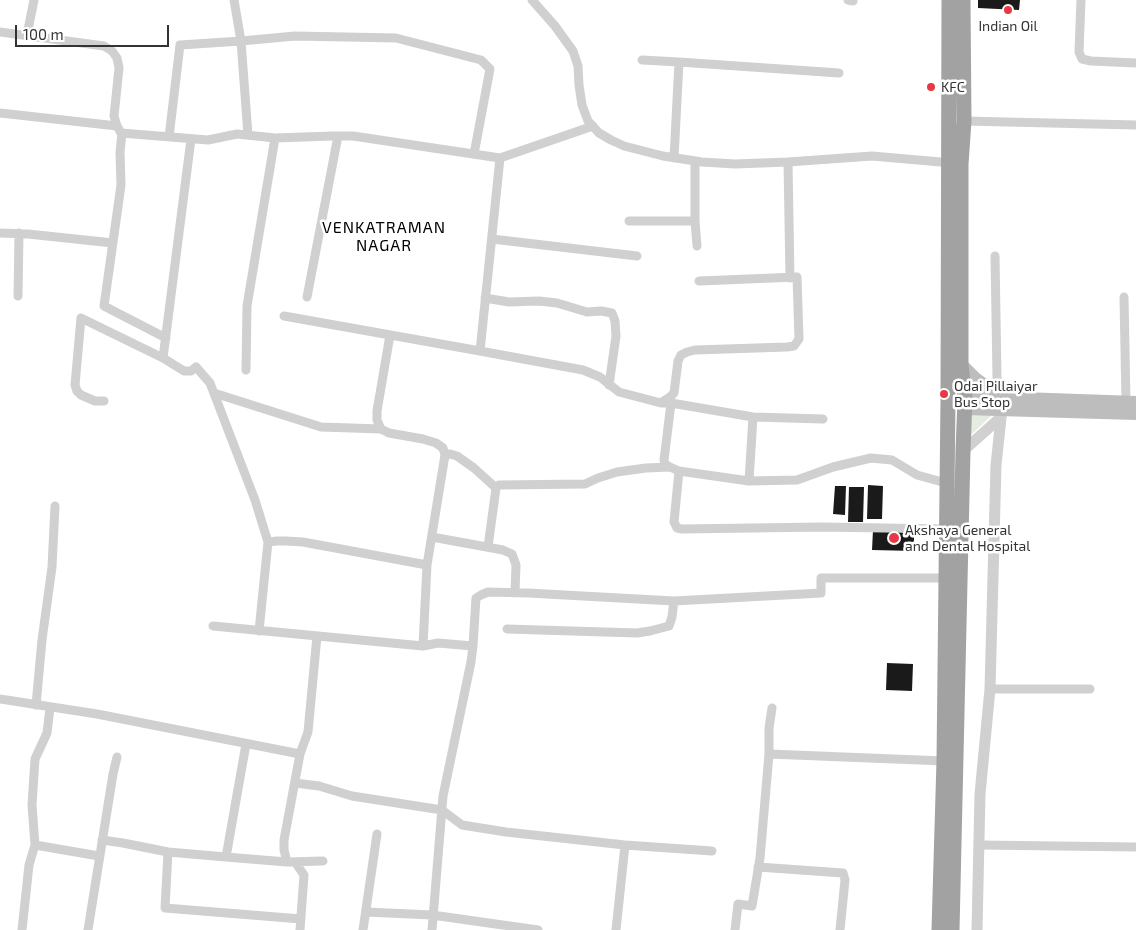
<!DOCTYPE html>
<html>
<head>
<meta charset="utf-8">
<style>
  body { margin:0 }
  #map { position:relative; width:1136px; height:930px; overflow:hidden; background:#fff; font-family:"Exo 2",sans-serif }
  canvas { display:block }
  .scale { position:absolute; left:15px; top:25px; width:154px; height:22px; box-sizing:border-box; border:2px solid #333; border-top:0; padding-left:6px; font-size:15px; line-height:18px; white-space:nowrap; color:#333; -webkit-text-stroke:4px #fff; paint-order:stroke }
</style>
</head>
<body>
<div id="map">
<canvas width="1136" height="930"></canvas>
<div class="scale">100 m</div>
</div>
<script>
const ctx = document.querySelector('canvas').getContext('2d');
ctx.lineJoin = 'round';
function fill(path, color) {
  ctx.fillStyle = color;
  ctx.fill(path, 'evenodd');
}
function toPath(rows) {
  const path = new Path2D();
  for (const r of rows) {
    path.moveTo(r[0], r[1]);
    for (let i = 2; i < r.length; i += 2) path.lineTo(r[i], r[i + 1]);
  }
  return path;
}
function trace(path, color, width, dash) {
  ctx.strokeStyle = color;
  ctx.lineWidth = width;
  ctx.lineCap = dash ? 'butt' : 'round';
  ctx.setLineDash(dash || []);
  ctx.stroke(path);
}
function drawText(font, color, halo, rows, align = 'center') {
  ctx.font = font + ' "Exo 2",sans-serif';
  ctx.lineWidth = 5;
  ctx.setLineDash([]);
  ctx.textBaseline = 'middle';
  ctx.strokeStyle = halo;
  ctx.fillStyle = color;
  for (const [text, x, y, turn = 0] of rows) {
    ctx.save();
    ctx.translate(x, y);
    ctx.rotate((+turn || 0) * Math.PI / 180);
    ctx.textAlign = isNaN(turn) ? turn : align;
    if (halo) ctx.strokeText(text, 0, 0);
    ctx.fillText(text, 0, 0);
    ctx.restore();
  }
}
const green = toPath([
  [972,412,993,414,970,436]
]);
const building = toPath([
  [978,0,1020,0,1019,10,978,8],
  [868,485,883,486,882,519,867,519],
  [835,486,846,486,845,515,833,514],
  [849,487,864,487,863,522,848,522],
  [873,530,914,531,914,551,872,550],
  [887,663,913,664,912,691,886,690]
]);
const minor = toPath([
  [234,0,241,41,248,135],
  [532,0,555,26,573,51,578,66,579,85,582,105,588,121,599,133,611,140,624,146,663,156,702,162,735,164,788,162,790,278],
  [848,0,853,1],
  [1081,0,1079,52,1082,59,1091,61,1136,63],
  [0,32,104,46,112,51,117,58,119,68,114,116,117,126,121,133,208,140,237,134,275,138,332,136,353,136,500,158,480,351,583,370,600,377,619,392,661,403,671,403,753,417,823,419],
  [27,35,34,0],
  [642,60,679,62],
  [0,113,117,126],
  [964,121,1136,125],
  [122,133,120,152,121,185,104,306,166,338],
  [169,137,180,45,241,41,295,36,396,38,481,60,490,69,474,154],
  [500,158,593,126],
  [674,158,679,62,839,73],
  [695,161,695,221],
  [788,162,872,156,952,163],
  [629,221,695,221,697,246],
  [0,233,28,234,113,243],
  [492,239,637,256],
  [995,256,997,377,1001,398],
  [18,296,19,233],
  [307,297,338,136],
  [1124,297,1126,403],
  [485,298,509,302,539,301,557,303,587,312,601,311,612,313,615,321,616,336,609,385],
  [284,316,480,351],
  [390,335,377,411,377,420,381,429,389,433,423,439,436,443,443,448,445,455],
  [163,358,191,139],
  [246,370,247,306,275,138],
  [214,393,321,427,381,429],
  [104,401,95,401,81,395,77,391,75,385,81,318,163,358,184,371,191,371,196,367,210,383,255,500,268,542,259,631],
  [662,402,670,397,674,393,678,361,681,355,687,352,695,350,787,347,794,346,799,339,797,277,699,281],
  [671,403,664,460,665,464,670,467,679,471,749,481,797,480,833,467,871,458,892,460,917,475,946,483],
  [679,471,674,522,677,528,682,529,822,527,946,529],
  [749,481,753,417],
  [432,537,503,550,512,554,516,565,515,593],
  [488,547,496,488],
  [427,565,445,455,450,454,457,456,474,468,496,488,499,485,585,484,598,478,617,472,646,468,670,467],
  [213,626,423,646,427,565,303,542,286,541,277,541,268,542],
  [507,629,637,633,650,631,669,626,672,617,674,601],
  [423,646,438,643,473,646],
  [990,689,1090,689],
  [0,699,97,714,300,754,284,840,284,850,287,862],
  [36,705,42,640,52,567,55,506],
  [246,744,226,857,287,862,323,861],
  [300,754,308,732,317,636],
  [769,754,944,761],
  [295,783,319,786,352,796,442,810,462,825,506,832,625,845,712,851],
  [102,840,123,843,168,852,226,857],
  [35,845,32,805,35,759,47,733,50,708],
  [979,845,1136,847],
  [168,852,165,908,301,919],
  [295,862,304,875,300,930],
  [758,867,843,873,845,880,840,930],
  [366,912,432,915,538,930],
  [22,930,29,865,35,845,99,856],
  [88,930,113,774,117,757],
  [363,930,377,834],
  [432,930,443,796,471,662,473,646,476,598,481,595,488,592,528,593,674,601,821,593,821,578,945,578],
  [616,930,625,845],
  [735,930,738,904,752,906,760,858,769,754,769,728,772,708]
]);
const tertiary = toPath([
  [963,451,1000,418],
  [977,930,980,794,990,689,996,465,1002,409,1001,403]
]);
const secondary = toPath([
  [961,365,975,379,1001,398],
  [965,397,1136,403],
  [964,408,1136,413]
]);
const trunk = toPath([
  [939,930,944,761,948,398,949,0],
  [952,930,963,451,965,399,961,365,961,164,964,121,963,0]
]);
const markers = [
  [1008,10,5,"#e63946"],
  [931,87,5,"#e63946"],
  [944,394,5,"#e63946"],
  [894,538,6,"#e63946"]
];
const poiNames = [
  ["Indian Oil",1008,26,"center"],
  ["KFC",941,87],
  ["Odai Pillaiyar",954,386],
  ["Bus Stop",954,402],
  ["Akshaya General",905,530],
  ["and Dental Hospital",905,546]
];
const quarterNames = [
  ["VENKATRAMAN",384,228],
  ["NAGAR",384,246]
];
fill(green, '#e6ecdf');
fill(building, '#1a1a1a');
trace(minor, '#d0d0d0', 9);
trace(tertiary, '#d0d0d0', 11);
trace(secondary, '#bdbdbd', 14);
trace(trunk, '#a2a2a2', 15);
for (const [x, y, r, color] of markers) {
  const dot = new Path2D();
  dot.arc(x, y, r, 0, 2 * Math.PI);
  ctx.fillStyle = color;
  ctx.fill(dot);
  trace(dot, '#fff', 2);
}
drawText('14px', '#333', '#fff', poiNames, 'left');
ctx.letterSpacing = '1px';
drawText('16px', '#000', '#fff', quarterNames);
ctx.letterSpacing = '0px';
</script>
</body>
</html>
